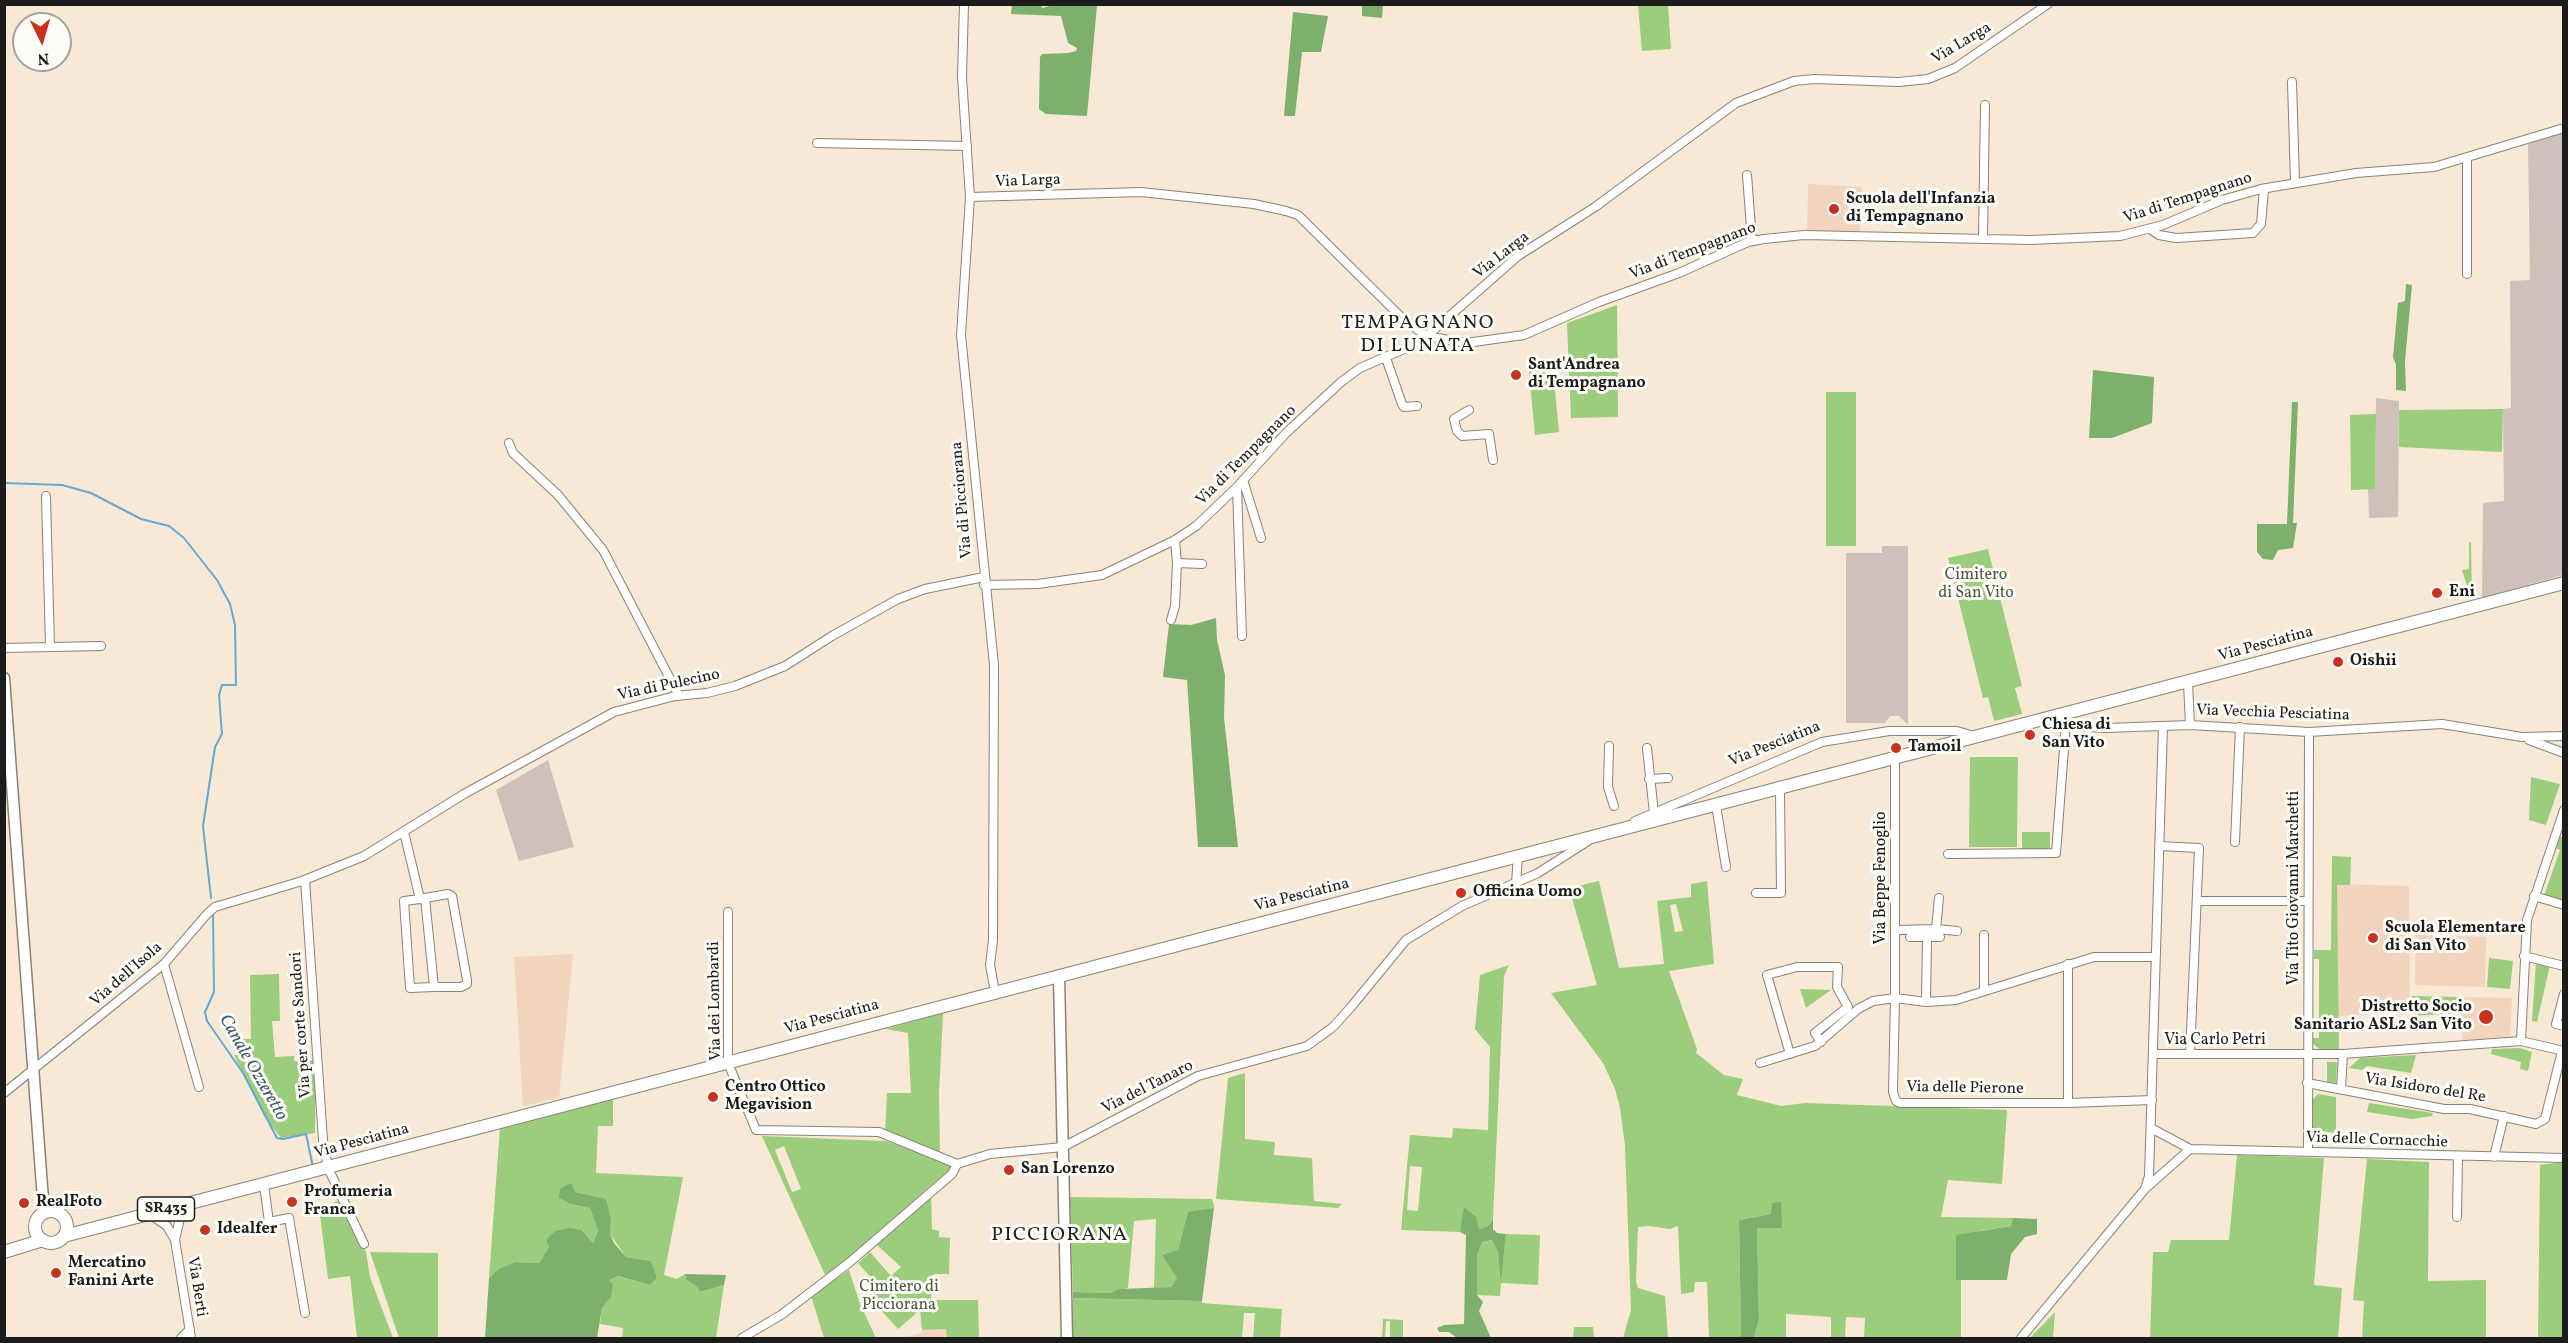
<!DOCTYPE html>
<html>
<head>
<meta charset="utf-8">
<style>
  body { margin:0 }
  #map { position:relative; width:2568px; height:1343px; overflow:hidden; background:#f7e9d5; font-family:Vollkorn,serif }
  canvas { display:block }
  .frame { position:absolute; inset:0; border:6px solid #1c1c1c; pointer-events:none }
  .north { position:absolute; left:12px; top:12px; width:60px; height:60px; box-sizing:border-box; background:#fdfcf7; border:2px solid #a3a29f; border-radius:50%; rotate:175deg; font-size:16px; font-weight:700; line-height:24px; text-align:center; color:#1c1c1c }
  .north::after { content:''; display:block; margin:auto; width:21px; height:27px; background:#c8321e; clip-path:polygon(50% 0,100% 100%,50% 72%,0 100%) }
</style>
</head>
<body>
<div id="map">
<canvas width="2568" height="1343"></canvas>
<div class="frame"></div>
<div class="north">N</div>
</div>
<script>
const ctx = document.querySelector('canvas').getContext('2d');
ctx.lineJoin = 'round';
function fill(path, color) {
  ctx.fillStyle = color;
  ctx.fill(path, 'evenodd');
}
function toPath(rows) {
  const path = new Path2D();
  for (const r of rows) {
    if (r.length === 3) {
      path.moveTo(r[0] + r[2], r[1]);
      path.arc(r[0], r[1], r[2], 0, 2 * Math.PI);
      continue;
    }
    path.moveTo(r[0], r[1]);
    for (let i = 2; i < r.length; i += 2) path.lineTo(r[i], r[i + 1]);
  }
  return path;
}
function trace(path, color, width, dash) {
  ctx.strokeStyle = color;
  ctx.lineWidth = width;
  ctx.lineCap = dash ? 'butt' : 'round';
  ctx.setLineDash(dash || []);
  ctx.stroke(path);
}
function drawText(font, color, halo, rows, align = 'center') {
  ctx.font = font + ' Vollkorn,serif';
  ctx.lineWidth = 6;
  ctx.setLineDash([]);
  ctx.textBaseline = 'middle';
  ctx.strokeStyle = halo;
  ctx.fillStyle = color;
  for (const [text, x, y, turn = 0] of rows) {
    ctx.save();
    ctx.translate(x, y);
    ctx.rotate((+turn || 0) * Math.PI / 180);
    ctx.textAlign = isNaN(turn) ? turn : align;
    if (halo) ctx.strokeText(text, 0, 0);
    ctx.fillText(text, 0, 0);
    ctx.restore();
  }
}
const built = toPath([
  [1808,184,1862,187,1860,232,1807,231],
  [2337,884,2409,886,2410,1012,2338,1016],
  [2416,935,2486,937,2485,987,2415,985],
  [573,954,559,1098,523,1106,514,957],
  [2460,997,2512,998,2510,1036,2463,1042],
  [947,1329,947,1338,900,1338,922,1333,922,1330]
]);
const industrial = toPath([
  [2563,133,2563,575,2482,598,2483,503,2504,501,2503,409,2511,408,2510,281,2530,280,2528,144],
  [2376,398,2399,401,2398,517,2369,518,2368,489,2375,489],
  [1882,546,1908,546,1908,725,1899,716,1890,716,1885,723,1846,723,1846,553,1882,553],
  [548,760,574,847,519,861,496,790]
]);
const green = toPath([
  [1638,5,1668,5,1671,49,1642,51],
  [1617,305,1618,417,1571,418,1567,323],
  [1552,358,1559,432,1535,435,1528,361],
  [1826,392,1856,392,1856,546,1826,546],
  [2503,409,2502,452,2399,447,2399,410],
  [2376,414,2375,489,2351,490,2350,415],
  [2471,542,2472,600,2462,570,2469,569,2469,543],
  [1988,549,2022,686,2015,688,2022,714,1994,721,1988,697,1983,698,1948,558],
  [1970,757,2018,757,2017,847,1969,847],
  [2531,777,2560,784,2546,825,2529,820],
  [2022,832,2050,832,2050,849,2022,849],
  [2558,836,2563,837,2563,902,2544,896,2560,850,2555,848],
  [2332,856,2351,857,2350,885,2337,885,2339,1050,2321,1050,2312,1043,2312,1038,2319,1038,2319,959,2314,959,2314,950,2331,950],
  [1599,881,1619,968,1664,964,1657,901,1691,897,1691,884,1707,881,1714,964,1669,971,1697,1049,1696,1053,1724,1075,1743,1079,1737,1095,1781,1106,1805,1103,2007,1110,2002,1184,1948,1180,1941,1217,2013,1218,2011,1226,1978,1231,1956,1280,1961,1280,1961,1338,1864,1338,1865,1318,1846,1317,1845,1338,1831,1338,1831,1317,1786,1314,1786,1338,1754,1338,1759,1319,1757,1227,1771,1214,1739,1220,1741,1338,1709,1338,1707,1282,1695,1282,1694,1292,1681,1294,1678,1226,1670,1229,1650,1226,1638,1227,1636,1282,1638,1288,1665,1296,1668,1338,1623,1338,1631,1310,1625,1145,1620,1108,1615,1089,1603,1063,1551,993,1597,985,1569,888],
  [1676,904,1683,931,1675,932,1670,905],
  [2489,958,2513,961,2510,989,2487,987],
  [2536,961,2550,965,2537,1022,2532,1021],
  [1509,965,1504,976,1493,1219,1488,1226,1479,1229,1462,1225,1460,1232,1401,1230,1410,1135,1452,1138,1453,1128,1488,1130,1490,1047,1475,1029,1480,975],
  [1410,1166,1422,1167,1418,1211,1407,1210],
  [279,974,280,1021,272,1021,275,1057,294,1056,294,1061,316,1060,315,1133,281,1138,264,1116,234,1055,243,1055,243,1039,251,1039,250,975],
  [1800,989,1831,990,1806,1008],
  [2411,996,2458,997,2459,1013,2412,1016],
  [943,1013,939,1093,940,1155,885,1131,887,1093,911,1093,908,1033,886,1029],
  [2520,1048,2532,1052,2528,1071,2520,1069,2521,1062,2491,1054,2492,1049],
  [2416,1055,2411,1073,2367,1066,2362,1070,2349,1068,2360,1058],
  [2337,1062,2336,1083,2327,1082,2327,1062],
  [1245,1073,1245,1139,1275,1142,1274,1155,1312,1158,1314,1201,1342,1204,1338,1208,1216,1199,1228,1078],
  [2318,1094,2336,1097,2336,1133,2313,1130,2313,1099],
  [613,1097,613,1126,598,1126,596,1173,683,1177,664,1275,677,1279,685,1274,686,1280,696,1286,700,1292,724,1285,716,1338,622,1338,623,1328,600,1324,602,1308,611,1297,609,1280,617,1276,650,1285,657,1278,651,1261,626,1257,610,1234,611,1220,584,1194,575,1192,571,1204,590,1208,598,1231,593,1243,582,1230,549,1247,539,1263,515,1262,489,1278,500,1127],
  [2369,1103,2433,1113,2432,1116,2412,1119,2367,1112],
  [762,1136,885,1141,941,1159,950,1164,951,1168,826,1277],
  [784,1146,801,1189,792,1192,775,1150],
  [2237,1155,2324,1158,2314,1285,2342,1288,2338,1338,2150,1338,2153,1252,2168,1252,2171,1240,2229,1240],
  [2367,1159,2429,1162,2428,1281,2486,1280,2486,1338,2362,1338,2364,1301,2353,1300],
  [2563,1162,2563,1338,2538,1338,2540,1165],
  [931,1193,932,1229,939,1231,939,1237,950,1238,949,1274,933,1274,931,1300,978,1300,979,1338,947,1338,946,1329,922,1330,920,1310,898,1329,868,1296,879,1287,858,1263,870,1252,891,1276,901,1267,877,1245],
  [1070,1197,1212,1199,1214,1205,1214,1208,1188,1213,1178,1250,1171,1265,1177,1278,1171,1287,1154,1288,1156,1219,1134,1221,1128,1288,1111,1293,1073,1292],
  [338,1201,366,1252,370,1277,393,1338,357,1338,350,1276,328,1279,319,1207],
  [1506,1234,1540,1235,1538,1285,1501,1283,1500,1296,1477,1295,1477,1256,1482,1242,1492,1240,1498,1252,1501,1279],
  [370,1252,438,1253,438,1338,399,1338],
  [849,1270,860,1304,876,1338,824,1338,811,1296],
  [1073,1298,1202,1301,1202,1303,1282,1309,1280,1338,1253,1338,1255,1313,1244,1313,1242,1338,1073,1338],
  [2055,1312,2053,1338,2030,1338],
  [1383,1319,1403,1320,1403,1338,1390,1338,1390,1321,1386,1321,1385,1338,1382,1338],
  [1574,1327,1593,1327,1594,1338,1573,1338]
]);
const forest = toPath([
  [1012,5,1041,5,1042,8,1053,5,1097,5,1087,116,1046,114,1039,109,1040,57,1042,54,1069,53,1076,51,1077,48,1068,43,1061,16,1011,14],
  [1362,5,1383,5,1382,18,1362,16],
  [1293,12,1328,16,1321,52,1302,52,1295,116,1284,116],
  [2406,284,2412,285,2405,361,2406,391,2396,390,2396,365,2393,357,2398,303,2405,301],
  [2093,370,2154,377,2152,423,2112,438,2089,438],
  [2292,402,2298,402,2293,523,2297,523,2293,548,2278,550,2273,560,2263,559,2257,552,2257,524,2287,524],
  [1216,618,1217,640,1225,675,1224,717,1238,847,1198,847,1187,680,1163,677,1169,624,1191,625],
  [571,1183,575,1192,606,1199,611,1220,610,1234,614,1243,626,1257,651,1261,657,1278,650,1285,618,1276,609,1280,613,1284,611,1297,602,1308,597,1338,485,1338,489,1278,499,1269,515,1262,539,1263,549,1247,546,1240,555,1231,570,1228,582,1230,593,1243,598,1231,590,1208,571,1204,559,1198,560,1189],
  [1781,1202,1782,1228,1757,1228,1759,1319,1754,1338,1741,1338,1739,1220,1771,1214,1772,1203],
  [1464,1207,1476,1217,1479,1229,1488,1226,1493,1219,1493,1229,1497,1233,1506,1234,1501,1283,1498,1252,1492,1240,1482,1242,1477,1256,1477,1295,1483,1302,1479,1311,1491,1338,1457,1338,1449,1332,1439,1332,1437,1328,1444,1325,1464,1324,1466,1235,1460,1232],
  [1214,1208,1202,1301,1073,1298,1073,1292,1111,1293,1120,1289,1171,1287,1177,1278,1162,1255,1178,1250,1188,1212],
  [2013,1218,2037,1219,2037,1234,2025,1237,2011,1254,2007,1280,1956,1280,1956,1235,2011,1226],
  [685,1274,726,1275,724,1285,700,1292,696,1286,686,1280]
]);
const stream = toPath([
  [4,483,62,485,91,493,141,519,169,526,184,538,217,580,230,604,235,625,236,685,222,685,219,695,222,734,215,747,203,826,211,898],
  [213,912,214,992,205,1012,207,1021,243,1073,277,1138,283,1139,306,1134,313,1167]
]);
const street = toPath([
  [964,4,962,77,970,197,961,335,994,665,993,940,990,965,995,992],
  [2292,82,2295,182],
  [817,143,967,146],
  [2467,157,2467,274],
  [1747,175,1752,241],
  [970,197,1141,192,1254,204,1286,211,1298,215,1401,317,1426,336],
  [2150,229,2159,235,2176,238,2253,233,2261,224,2264,189],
  [1983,239,1985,105],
  [1426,336,1466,343,1524,335,1599,302,1679,273,1748,242,1764,239,1804,235,2031,240,2120,236,2163,225,2222,200,2261,189,2356,173,2434,167,2564,128],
  [1386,358,1402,404,1404,407,1417,406],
  [1469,410,1454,419,1457,431,1462,436,1489,434,1493,460],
  [509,443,513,453,558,495,603,550,679,696],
  [1243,480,1261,538],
  [1237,487,1242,636],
  [46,496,50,647],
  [1177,563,1202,564],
  [984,585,1038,584,1102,575,1175,540,1196,526,1237,487,1286,433,1341,382,1360,368,1420,342,1518,256,1595,207,1736,103,1794,81,1814,79,1899,82,1928,79,1955,68,2048,4],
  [1171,620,1175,606,1177,563,1175,540],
  [4,648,101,646],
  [2188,683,2190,725],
  [2056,716,2075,726,2106,728,2190,725,2309,732,2442,724,2522,737,2564,736],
  [2529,740,2564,753],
  [1609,746,1608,787,1614,806],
  [1647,748,1654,813],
  [1649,779,1668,778],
  [1716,805,1726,867],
  [1635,821,1822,742,1889,731,1957,731,1974,736],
  [404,832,420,899,404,901,410,988,434,987,425,898,420,899],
  [2235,842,2240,727],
  [2160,846,2199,848,2190,1054],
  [1948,854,2056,853,2066,723],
  [305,880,323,1140,328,1168,364,1244],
  [1516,883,1518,856],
  [1756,893,1781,893,1780,788],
  [2534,896,2564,905],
  [425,898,448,894,452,896,467,980,467,984,461,987,434,987],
  [2197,901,2308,901],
  [728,912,728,1063,756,1130,879,1132,957,1164],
  [1936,929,1939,898],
  [1896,930,1936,929,1957,931],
  [1910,937,1940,937],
  [2524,956,2564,966],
  [164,964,199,1087],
  [1984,991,1984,935],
  [2564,994,2556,1024,2564,1026],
  [1926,1002,1927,937],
  [2521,1041,2527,920,2564,810],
  [1790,1054,1767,975,1797,967,1838,967,1837,987,1848,1007,1815,1033,1821,1042],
  [2153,1054,2343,1054,2521,1041,2564,1051],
  [1760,1063,1815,1046,1858,1009,1873,1001,1895,998,1895,758],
  [2307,1083,2444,1109,2470,1109,2536,1124,2545,1119,2562,1051],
  [2341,1089,2343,1054],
  [4,1093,164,964,207,914,215,907,302,881,364,856,464,794,614,712,675,696,707,693,735,686,785,666,832,636,898,599,925,589,984,577],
  [2152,1100,2068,1103,1900,1103,1896,1101,1893,1092,1895,998,1926,1002,1956,1000,2094,957,2155,957],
  [2068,1103,2068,964],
  [2190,1149,2564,1158],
  [2308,1152,2309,732],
  [2494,1157,2504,1116],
  [264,1185,269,1222,289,1218,305,1313],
  [2146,1188,2190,1149,2151,1128],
  [148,1213,167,1226,175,1240,191,1338],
  [2457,1217,2458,1156],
  [175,1240,180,1218,190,1203],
  [181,1338,190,1329],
  [742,1338,781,1315,850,1262,952,1174,957,1164,990,1154,1063,1147,1198,1076,1307,1046,1333,1027,1351,1007,1406,940,1462,906,1538,873,1588,841],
  [2021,1338,2145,1189,2149,1176,2163,726]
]);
const secondary = toPath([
  [4,678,44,1213],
  [1059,976,1067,1338]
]);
const primary = toPath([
  [51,1227,16],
  [64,1236,2564,583],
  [4,1252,43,1240]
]);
const markers = [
  [1834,209,6,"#c8321e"],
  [1516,375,6,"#c8321e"],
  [2437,593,6,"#c8321e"],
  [2338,662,6,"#c8321e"],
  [2030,735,6,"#c8321e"],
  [1896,748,6,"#c8321e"],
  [1461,893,6,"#c8321e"],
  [2373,938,6,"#c8321e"],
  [2486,1017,8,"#c8321e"],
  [713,1097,6,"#c8321e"],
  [1009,1170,6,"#c8321e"],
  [292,1202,6,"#c8321e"],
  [24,1203,6,"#c8321e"],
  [205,1230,6,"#c8321e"],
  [56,1273,6,"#c8321e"]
];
const shields = [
  [166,1209,57]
];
const shieldNames = [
  ["SR435",166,1209]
];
const streetNames = [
  ["Via Larga",1962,44,-31],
  ["Via Larga",1028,182,-2],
  ["Via di Tempagnano",2188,199,-18],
  ["Via di Tempagnano",1693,252,-21],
  ["Via Larga",1502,256,-38],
  ["Via di Tempagnano",1247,456,-45],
  ["Via di Picciorana",963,500,-95],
  ["Via Pesciatina",2266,645,-15],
  ["Via di Pulecino",669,686,-12],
  ["Via Vecchia Pesciatina",2273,714,2],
  ["Via Pesciatina",1775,745,-22],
  ["Via Beppe Fenoglio",1882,878,-90],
  ["Via Tito Giovanni Marchetti",2295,888,-90],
  ["Via Pesciatina",1302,896,-14],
  ["Via dell'Isola",127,975,-41],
  ["Via dei Lombardi",716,1001,-91],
  ["Via Pesciatina",832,1018,-15],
  ["Via per corte Sandori",302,1025,-94],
  ["Via Carlo Petri",2215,1041],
  ["Via del Tanaro",1148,1088,-27],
  ["Via delle Pierone",1965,1089,1],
  ["Via Isidoro del Re",2425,1089,9],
  ["Via delle Cornacchie",2377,1141,2],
  ["Via Pesciatina",362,1142,-15],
  ["Via Berti",196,1287,81]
];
const poiNames = [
  ["Scuola dell'Infanzia",1846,200],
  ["di Tempagnano",1846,218],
  ["Sant'Andrea",1528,366],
  ["di Tempagnano",1528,384],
  ["Eni",2449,593],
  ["Oishii",2350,662],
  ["Chiesa di",2042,726],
  ["San Vito",2042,744],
  ["Tamoil",1908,748],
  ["Officina Uomo",1473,893],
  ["Scuola Elementare",2385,929],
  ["di San Vito",2385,947],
  ["Distretto Socio",2472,1008,"right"],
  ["Sanitario ASL2 San Vito",2472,1026,"right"],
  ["Centro Ottico",725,1088],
  ["Megavision",725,1106],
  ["San Lorenzo",1021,1170],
  ["Profumeria",304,1193],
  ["Franca",304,1211],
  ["RealFoto",36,1203],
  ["Idealfer",217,1230],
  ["Mercatino",68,1264],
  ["Fanini Arte",68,1282]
];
const parkNames = [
  ["Cimitero",1976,576],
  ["di San Vito",1976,594],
  ["Cimitero di",899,1288],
  ["Picciorana",899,1306]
];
const waterNames = [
  ["Canale Ozzeretto",252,1068,60]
];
const quarterNames = [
  ["TEMPAGNANO",1418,324],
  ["DI LUNATA",1418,347],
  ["PICCIORANA",1060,1236]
];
fill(built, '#f3d4bf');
fill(industrial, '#cfc0bb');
fill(green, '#9ccd7c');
fill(forest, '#7db06c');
trace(stream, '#62a9d8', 2);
trace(street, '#8a8278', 10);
trace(secondary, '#8a8278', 13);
trace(primary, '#8a8278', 14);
trace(street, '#fff', 8);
trace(secondary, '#fff', 10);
trace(primary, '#fff', 12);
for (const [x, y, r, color] of markers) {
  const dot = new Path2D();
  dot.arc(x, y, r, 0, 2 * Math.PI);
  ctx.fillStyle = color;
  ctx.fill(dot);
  trace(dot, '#fdfcf7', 2);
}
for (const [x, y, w] of shields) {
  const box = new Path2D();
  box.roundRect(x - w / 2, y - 12, w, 24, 4.5);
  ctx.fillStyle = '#fdfcf7';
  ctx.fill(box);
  trace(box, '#1c1c1c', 1.5);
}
drawText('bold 15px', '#1c1c1c', null, shieldNames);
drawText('16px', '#1c1c1c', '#fdfcf7', streetNames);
drawText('bold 16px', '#1c1c1c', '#fdfcf7', poiNames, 'left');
drawText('16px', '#495a3e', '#fdfcf7', parkNames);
drawText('italic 18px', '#3c5b71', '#fdfcf7', waterNames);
ctx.letterSpacing = '1.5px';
drawText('20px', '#1c1c1c', '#fdfcf7', quarterNames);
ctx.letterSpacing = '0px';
</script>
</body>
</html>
